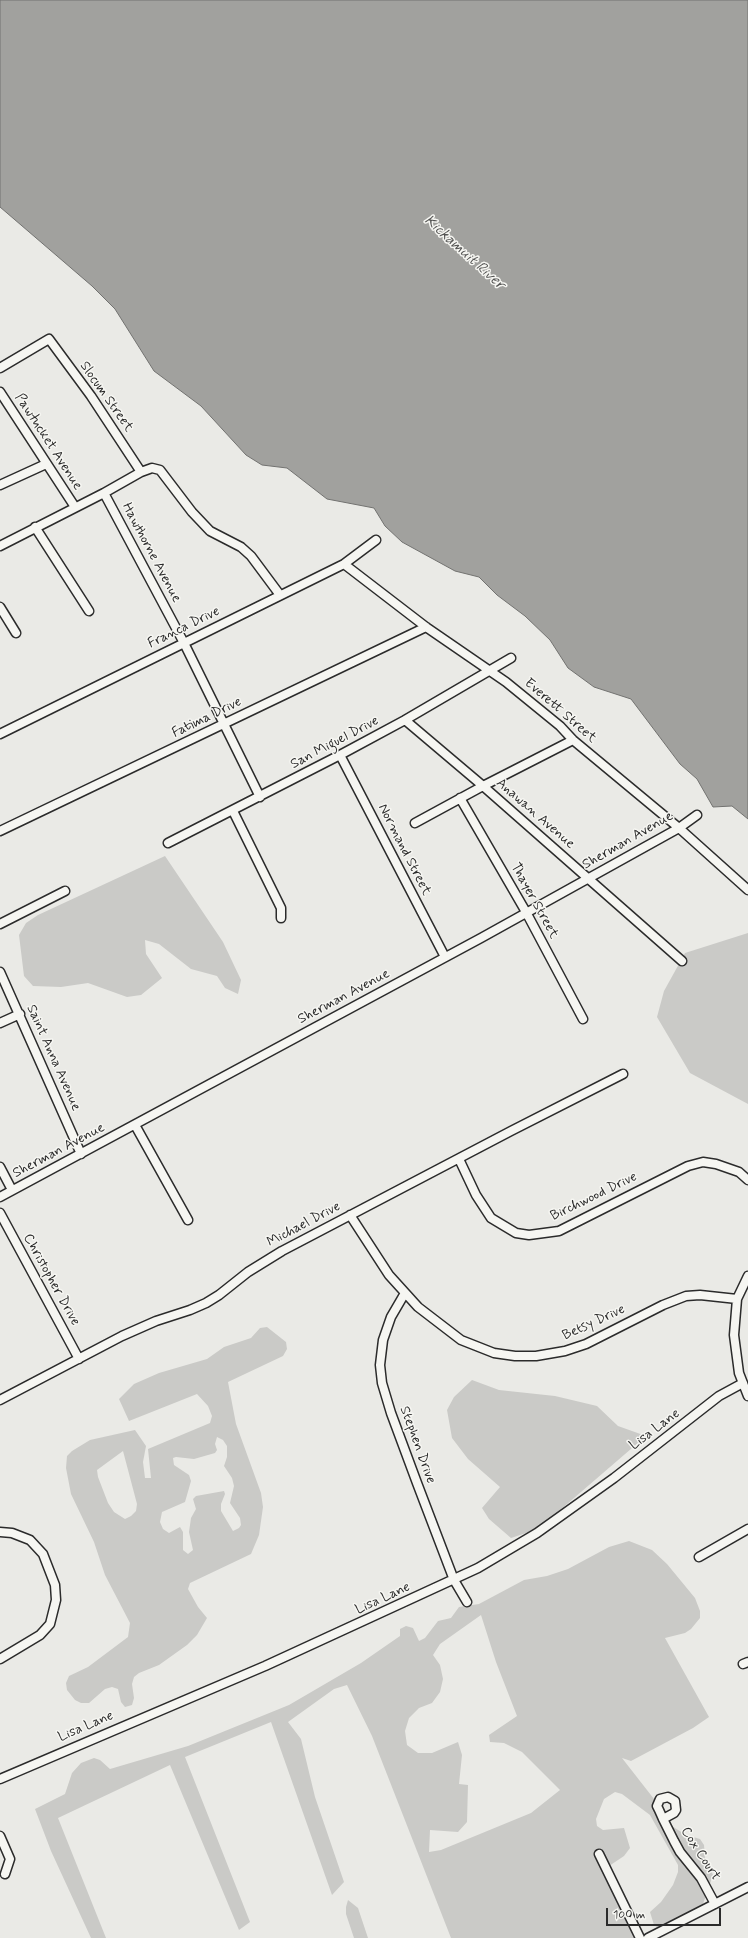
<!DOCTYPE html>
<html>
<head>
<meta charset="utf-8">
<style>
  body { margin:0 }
  #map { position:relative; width:748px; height:1938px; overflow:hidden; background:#eaeae6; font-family:Mynerve,sans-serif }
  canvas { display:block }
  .scale { position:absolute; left:606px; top:1908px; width:115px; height:18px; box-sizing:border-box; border:2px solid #2b2b2b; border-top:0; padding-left:5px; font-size:12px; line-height:14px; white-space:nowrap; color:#2b2b2b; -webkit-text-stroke:3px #f6f6f2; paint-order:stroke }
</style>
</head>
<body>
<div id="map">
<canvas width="748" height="1938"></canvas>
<div class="scale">100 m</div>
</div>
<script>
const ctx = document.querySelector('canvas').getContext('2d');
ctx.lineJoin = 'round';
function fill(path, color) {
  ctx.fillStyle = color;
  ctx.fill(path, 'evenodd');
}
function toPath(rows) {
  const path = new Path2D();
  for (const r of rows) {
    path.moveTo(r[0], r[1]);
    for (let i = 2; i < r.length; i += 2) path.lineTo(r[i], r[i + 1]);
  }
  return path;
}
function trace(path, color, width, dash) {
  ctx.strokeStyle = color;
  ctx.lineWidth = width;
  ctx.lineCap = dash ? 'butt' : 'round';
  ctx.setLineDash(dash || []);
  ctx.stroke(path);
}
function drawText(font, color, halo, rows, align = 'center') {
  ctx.font = font + ' Mynerve,sans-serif';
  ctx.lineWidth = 3;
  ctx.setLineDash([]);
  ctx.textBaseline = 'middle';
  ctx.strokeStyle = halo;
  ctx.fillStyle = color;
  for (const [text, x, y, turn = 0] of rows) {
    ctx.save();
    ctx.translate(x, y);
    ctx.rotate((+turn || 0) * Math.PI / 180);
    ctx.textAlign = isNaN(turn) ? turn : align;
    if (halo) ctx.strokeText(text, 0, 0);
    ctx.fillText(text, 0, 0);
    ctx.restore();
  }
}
const green = toPath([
  [165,856,223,942,241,980,238,994,225,988,217,976,191,969,159,944,145,940,146,954,162,978,141,995,127,997,88,983,61,987,33,986,24,976,19,935,26,923,38,915],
  [748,933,748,1104,690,1073,657,1017,664,991,685,953],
  [267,1327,286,1342,287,1349,283,1356,228,1382,236,1424,261,1493,263,1507,259,1535,251,1554,190,1583,188,1589,198,1607,207,1618,197,1635,187,1645,159,1665,139,1673,134,1677,132,1684,134,1698,132,1705,125,1707,121,1702,118,1689,112,1687,105,1689,89,1703,81,1703,75,1700,67,1690,66,1683,69,1676,88,1667,128,1637,130,1623,105,1575,94,1542,71,1494,66,1468,67,1456,72,1451,90,1440,135,1430,146,1446,143,1462,145,1478,151,1478,148,1449,210,1423,212,1416,208,1406,197,1394,129,1421,119,1399,134,1384,159,1373,207,1359,224,1347,251,1338,260,1328],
  [217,1437,223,1440,227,1446,227,1457,224,1466,232,1478,234,1486,230,1503,240,1518,241,1525,239,1528,233,1531,221,1511,221,1504,225,1494,224,1491,196,1496,193,1499,196,1509,191,1518,189,1532,193,1550,188,1554,183,1550,183,1532,180,1527,169,1533,163,1529,160,1522,162,1512,185,1502,191,1481,189,1475,174,1465,173,1458,176,1457,194,1459,215,1453,217,1450,215,1444],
  [123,1451,137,1504,136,1511,131,1516,125,1519,114,1512,108,1503,98,1477,97,1470],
  [472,1380,499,1390,555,1396,597,1406,618,1426,646,1436,538,1529,511,1538,489,1519,482,1508,500,1487,468,1459,452,1438,447,1410,454,1397],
  [629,1541,652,1550,667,1564,695,1598,700,1611,700,1618,691,1629,685,1633,665,1638,709,1717,693,1728,631,1761,622,1758,654,1799,667,1823,686,1835,700,1839,704,1845,705,1859,713,1875,703,1904,673,1924,660,1929,654,1925,650,1912,661,1902,673,1885,678,1872,678,1865,650,1815,622,1794,615,1792,604,1799,596,1819,597,1826,603,1830,624,1828,630,1848,624,1856,609,1866,604,1853,597,1854,636,1938,451,1938,372,1736,347,1685,334,1689,288,1722,301,1739,315,1797,344,1882,332,1895,271,1722,185,1757,250,1922,239,1930,170,1765,58,1818,106,1938,91,1938,51,1851,35,1809,65,1794,72,1773,81,1763,94,1758,100,1760,110,1769,188,1746,289,1705,361,1663,400,1636,400,1629,406,1626,413,1628,419,1641,425,1638,438,1621,451,1618,459,1607,479,1604,524,1580,547,1576,568,1569,609,1547],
  [481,1615,496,1662,517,1716,489,1735,490,1742,504,1743,522,1752,560,1790,531,1813,441,1850,429,1852,430,1830,458,1832,467,1822,468,1785,459,1784,462,1755,458,1742,432,1753,418,1753,407,1745,405,1731,409,1718,419,1708,432,1703,440,1692,443,1679,440,1665,433,1655,440,1644],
  [348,1900,358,1908,368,1938,354,1938,346,1914,346,1907]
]);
const water = toPath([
  [0,0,748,0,748,819,732,806,713,807,697,779,680,764,631,699,594,687,568,668,550,640,525,616,497,595,479,577,455,571,402,542,385,526,374,508,327,499,287,468,262,465,246,455,201,406,154,371,115,309,92,286,0,207,0,0]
]);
const minor = toPath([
  [0,368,49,339,91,396,141,472],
  [0,392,75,507],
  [0,485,46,464],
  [104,493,184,643,260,797],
  [35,527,89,611],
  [0,546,104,493,141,472,152,468,160,470,192,512,210,531,241,547,251,556,280,595],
  [344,564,426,627,506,682,560,726,573,740,679,828,748,890],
  [0,607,16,633],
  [405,720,483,786,682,961],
  [0,734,344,564,376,540],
  [340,755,445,957],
  [460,798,526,912,583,1019],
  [233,811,281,908,281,918],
  [415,823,483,786,573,740],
  [0,831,426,627],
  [168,843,340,755,405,720,511,658],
  [0,924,65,891],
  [0,972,81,1154],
  [0,1023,20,1014],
  [135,1125,188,1220],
  [459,1159,476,1195,491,1218,516,1233,529,1235,559,1231,688,1166,703,1162,716,1164,739,1172,748,1180],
  [0,1167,12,1190],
  [0,1197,481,938,679,828,697,815],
  [0,1213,79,1359],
  [350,1215,389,1275,418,1307,461,1340,494,1353,515,1356,536,1356,565,1351,586,1344,663,1305,686,1296,700,1295,737,1299],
  [748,1276,737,1299,734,1335,739,1373,748,1396],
  [405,1293,391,1317,383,1340,380,1365,382,1383,391,1413,417,1483,454,1580,467,1602],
  [0,1400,122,1336,156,1321,190,1310,206,1303,219,1295,248,1272,282,1251,511,1131,623,1074],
  [0,1532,12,1533,30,1540,43,1554,55,1585,56,1600,50,1624,40,1635,0,1659],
  [699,1557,748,1529],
  [743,1664,748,1662],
  [0,1779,265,1666,478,1568,537,1533,614,1478,719,1396,743,1383],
  [663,1819,674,1813,676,1810,675,1801,668,1797,660,1799,657,1806,659,1810,663,1819,674,1841,680,1852,701,1878,715,1904],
  [0,1836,10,1859,5,1874],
  [599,1854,640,1938],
  [648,1938,748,1887]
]);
const streetNames = [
  ["Slocum Street",106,397,55],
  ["Pawtucket Avenue",48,442,57],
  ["Hawthorne Avenue",151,553,62],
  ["Franca Drive",184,628,-26],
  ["Everett Street",560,711,41],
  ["Fatima Drive",207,718,-26],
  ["San Miguel Drive",335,743,-28],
  ["Anawan Avenue",535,814,41],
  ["Sherman Avenue",628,841,-30],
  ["Normand Street",404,850,63],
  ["Thayer Street",534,901,61],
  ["Sherman Avenue",344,997,-28],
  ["Saint Anna Avenue",53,1058,66],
  ["Sherman Avenue",59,1151,-28],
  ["Birchwood Drive",594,1197,-26],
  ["Michael Drive",304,1225,-28],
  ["Christopher Drive",51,1280,61],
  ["Betsy Drive",594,1323,-25],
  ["Lisa Lane",655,1430,-37],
  ["Stephen Drive",417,1445,70],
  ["Lisa Lane",383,1599,-25],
  ["Lisa Lane",86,1727,-23],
  ["Cox Court",700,1854,57]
];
const waterNames = [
  ["Kickamuit River",464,253,42]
];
fill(green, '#cacac7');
fill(water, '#a1a19e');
trace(water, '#727270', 1);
trace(minor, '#2b2b2b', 11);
trace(minor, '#f6f6f2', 8);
drawText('14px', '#2b2b2b', '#f6f6f2', streetNames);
drawText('italic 15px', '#545453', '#f6f6f2', waterNames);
</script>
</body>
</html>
